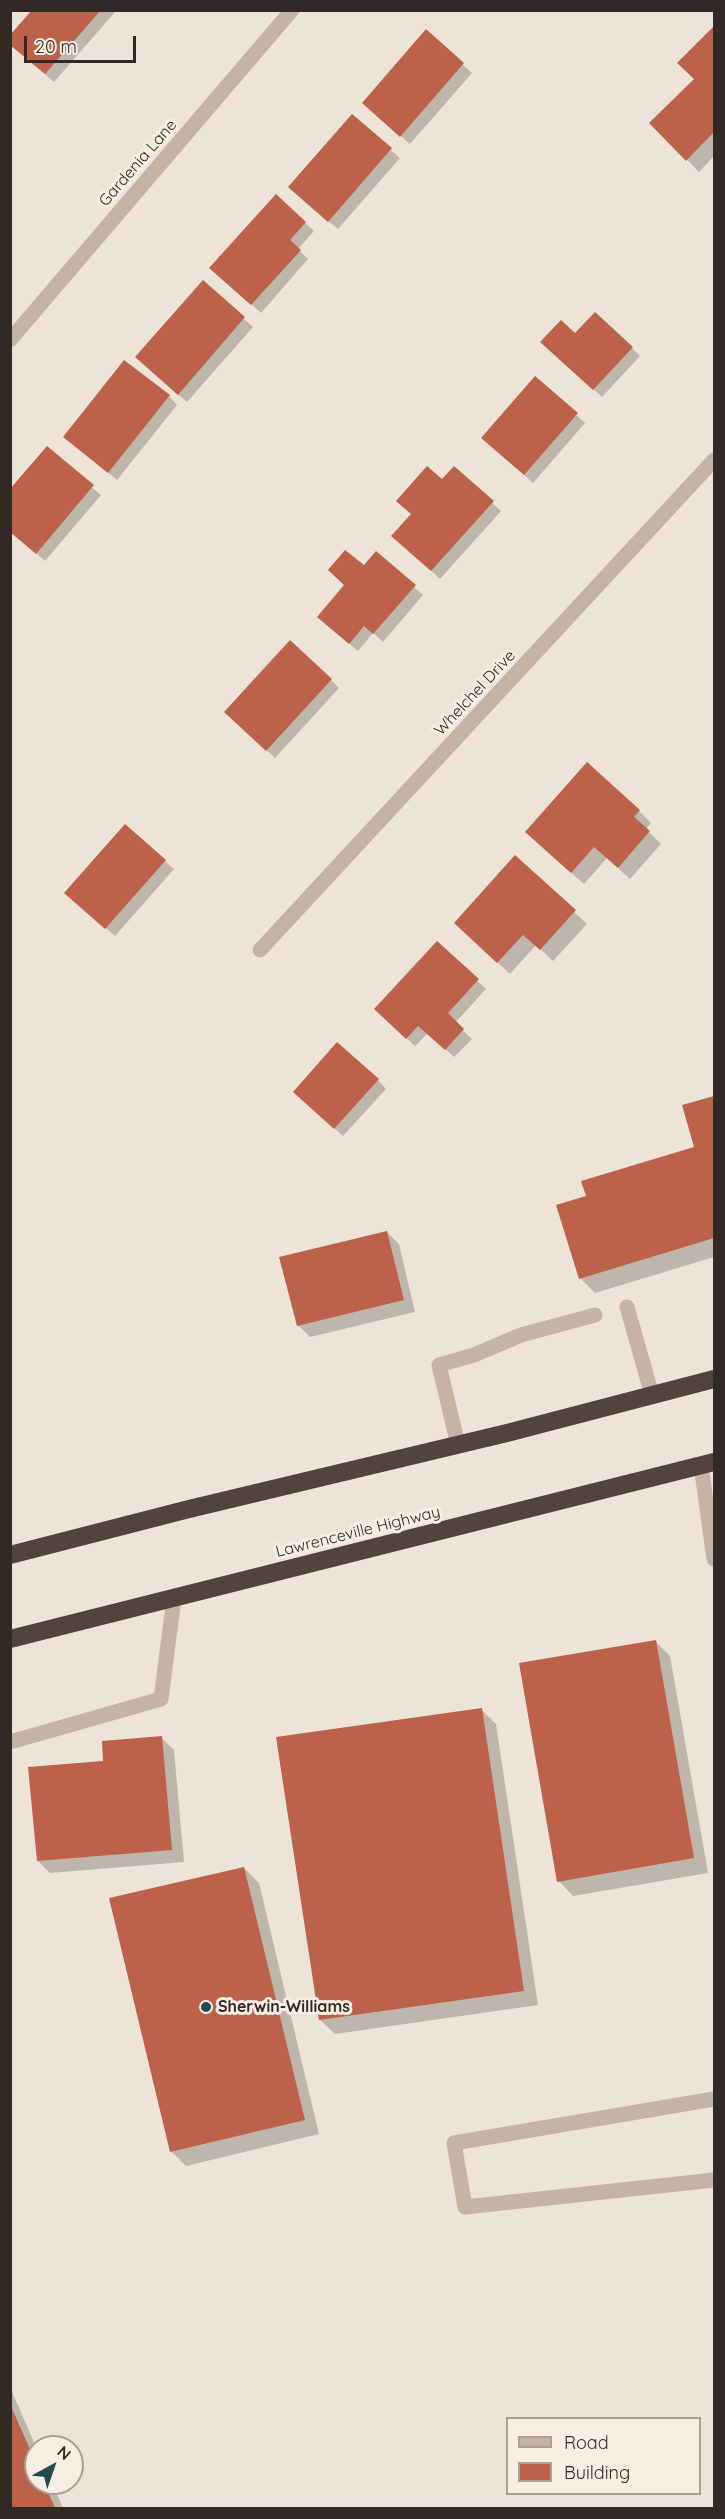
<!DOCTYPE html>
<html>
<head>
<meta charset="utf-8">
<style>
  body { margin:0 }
  #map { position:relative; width:725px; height:2519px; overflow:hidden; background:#eee3d8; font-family:Quicksand,sans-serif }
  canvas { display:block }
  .frame { position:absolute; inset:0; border:12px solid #312926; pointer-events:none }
  .legend { position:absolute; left:506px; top:2417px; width:195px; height:78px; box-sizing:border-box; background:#f7ede3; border:2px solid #a89f97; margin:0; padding:8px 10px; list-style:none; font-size:18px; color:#312926 }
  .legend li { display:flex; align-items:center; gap:12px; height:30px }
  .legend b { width:30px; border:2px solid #a89f97 }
  .north { position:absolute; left:24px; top:2435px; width:60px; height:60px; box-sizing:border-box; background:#f7ede3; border:2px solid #a89f97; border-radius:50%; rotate:40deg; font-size:16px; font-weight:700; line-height:24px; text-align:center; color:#312926 }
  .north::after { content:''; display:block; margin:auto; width:21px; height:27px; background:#1f4d4f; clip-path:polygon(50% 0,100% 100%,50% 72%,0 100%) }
  .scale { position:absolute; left:24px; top:36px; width:112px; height:27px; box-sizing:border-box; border:3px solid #312926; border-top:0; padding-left:8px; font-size:18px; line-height:21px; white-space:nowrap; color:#312926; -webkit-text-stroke:4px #f7ede3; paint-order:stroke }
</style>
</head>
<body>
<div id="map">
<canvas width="725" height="2519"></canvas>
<div class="frame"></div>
<ul class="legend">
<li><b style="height:8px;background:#c5b3a5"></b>Road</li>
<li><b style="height:16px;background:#bb6249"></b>Building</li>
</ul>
<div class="north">N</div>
<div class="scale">20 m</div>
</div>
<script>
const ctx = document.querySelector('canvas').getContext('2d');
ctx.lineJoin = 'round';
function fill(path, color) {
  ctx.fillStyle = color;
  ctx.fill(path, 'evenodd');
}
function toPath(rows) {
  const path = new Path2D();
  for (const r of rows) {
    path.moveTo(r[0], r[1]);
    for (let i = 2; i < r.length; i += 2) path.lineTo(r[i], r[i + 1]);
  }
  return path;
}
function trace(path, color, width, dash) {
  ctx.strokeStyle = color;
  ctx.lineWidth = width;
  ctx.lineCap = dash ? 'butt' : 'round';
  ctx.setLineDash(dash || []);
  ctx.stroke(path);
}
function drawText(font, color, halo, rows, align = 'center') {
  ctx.font = font + ' Quicksand,sans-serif';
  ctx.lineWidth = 6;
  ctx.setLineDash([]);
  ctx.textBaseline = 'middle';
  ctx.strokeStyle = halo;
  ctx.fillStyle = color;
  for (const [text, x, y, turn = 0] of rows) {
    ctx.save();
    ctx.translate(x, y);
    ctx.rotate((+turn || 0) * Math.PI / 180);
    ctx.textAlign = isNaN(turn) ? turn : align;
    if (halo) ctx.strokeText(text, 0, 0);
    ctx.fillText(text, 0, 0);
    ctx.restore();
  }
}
const shadow = toPath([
  [34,10,113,10,115,12,54,82,16,49],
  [714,28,714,156,699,172,651,123,696,79,679,63],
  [426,31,472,73,410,144,372,111],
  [352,116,400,158,338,229,298,196],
  [305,223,314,231,298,249,308,259,261,313,220,276],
  [203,282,253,327,187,402,146,366],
  [575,335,632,348,640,356,602,397,551,350],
  [535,378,585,423,533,483,492,446],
  [169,396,177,405,117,480,65,437],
  [47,448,101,495,45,561,10,531],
  [454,468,501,511,440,579,402,544,442,481],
  [376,553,423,595,383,642,373,633,358,651,327,625,346,585],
  [331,680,339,688,275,758,234,720],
  [639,811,651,823,646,829,661,844,630,879,607,858,584,884,539,844],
  [125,826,174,869,115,936,75,901],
  [515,857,587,924,553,961,536,945,510,974,468,935],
  [437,943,486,989,455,1023,472,1039,454,1057,428,1033,415,1046,384,1018],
  [378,1080,386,1089,343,1136,303,1100],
  [714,1097,714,1257,595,1293,580,1278,588,1197,696,1148,684,1106],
  [387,1232,399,1244,415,1312,310,1337,298,1325],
  [655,1641,670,1656,708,1873,573,1896,559,1881],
  [481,1709,496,1724,538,2005,335,2034,320,2020],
  [162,1738,174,1750,184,1862,50,1873,38,1861,105,1763],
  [244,1868,259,1883,319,2134,186,2166,171,2151],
  [10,2387,36,2447,36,2483,52,2483,63,2508,10,2508]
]);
const building = toPath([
  [32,10,101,10,45,74,10,45,10,35],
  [714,26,714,132,686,161,649,123,694,79,677,63],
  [426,29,464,63,400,137,362,103],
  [352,114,392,148,328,222,288,187],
  [276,194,306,222,290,240,301,250,251,305,209,268],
  [203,280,245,317,178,395,135,357],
  [595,312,633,347,593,390,540,342,561,320,575,333],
  [124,360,170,395,108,473,63,437],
  [535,376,578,413,524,475,481,438],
  [47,446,94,485,36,554,10,532,10,489],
  [427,466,442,479,454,466,494,501,431,571,391,536,411,514,396,501],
  [345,550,364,565,376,551,416,585,373,634,364,626,349,644,317,617,344,585,328,570],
  [290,640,332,679,266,751,224,712],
  [587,762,640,810,634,817,650,831,618,868,594,847,571,873,525,832],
  [125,824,166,860,105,929,64,893],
  [515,855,576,910,540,950,523,935,497,963,454,923],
  [437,941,479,979,448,1013,464,1029,445,1050,418,1026,406,1039,374,1009],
  [337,1042,379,1079,334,1129,293,1092],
  [714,1096,714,1238,579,1279,556,1205,586,1196,581,1181,694,1147,682,1105],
  [387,1231,404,1300,297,1326,279,1257],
  [656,1640,694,1858,557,1882,519,1663],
  [482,1708,524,1991,319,2020,276,1737],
  [162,1736,172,1850,37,1861,28,1767,103,1761,102,1741],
  [244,1867,305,2120,170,2152,109,1898],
  [10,2404,36,2463,36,2483,44,2483,55,2508,10,2508]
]);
const minor = toPath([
  [10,340,292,10],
  [260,950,714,460],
  [627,1307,652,1395],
  [458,1445,439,1365,474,1355,521,1335,595,1315],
  [701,1465,714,1559],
  [10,1742,161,1699,174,1598],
  [714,2099,454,2143,465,2207,714,2180]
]);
const highway = toPath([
  [10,1555,189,1509,507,1433,714,1379],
  [10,1639,714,1462]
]);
const markers = [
  [206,2007,6,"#1f4d4f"]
];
const streetNames = [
  ["Gardenia Lane",138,163,-49],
  ["Whelchel Drive",475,693,-47],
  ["Lawrenceville Highway",358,1532,-14]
];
const poiNames = [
  ["Sherwin-Williams",218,2007]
];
fill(shadow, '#0003');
fill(building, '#bb6249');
trace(minor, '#c5b3a5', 15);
trace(highway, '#52433d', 18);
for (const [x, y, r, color] of markers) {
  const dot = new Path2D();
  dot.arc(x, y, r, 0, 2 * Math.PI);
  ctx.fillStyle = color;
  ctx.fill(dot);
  trace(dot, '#f7ede3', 2);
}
drawText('16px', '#312926', '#f7ede3', streetNames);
drawText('bold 16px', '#312926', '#f7ede3', poiNames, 'left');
</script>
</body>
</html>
